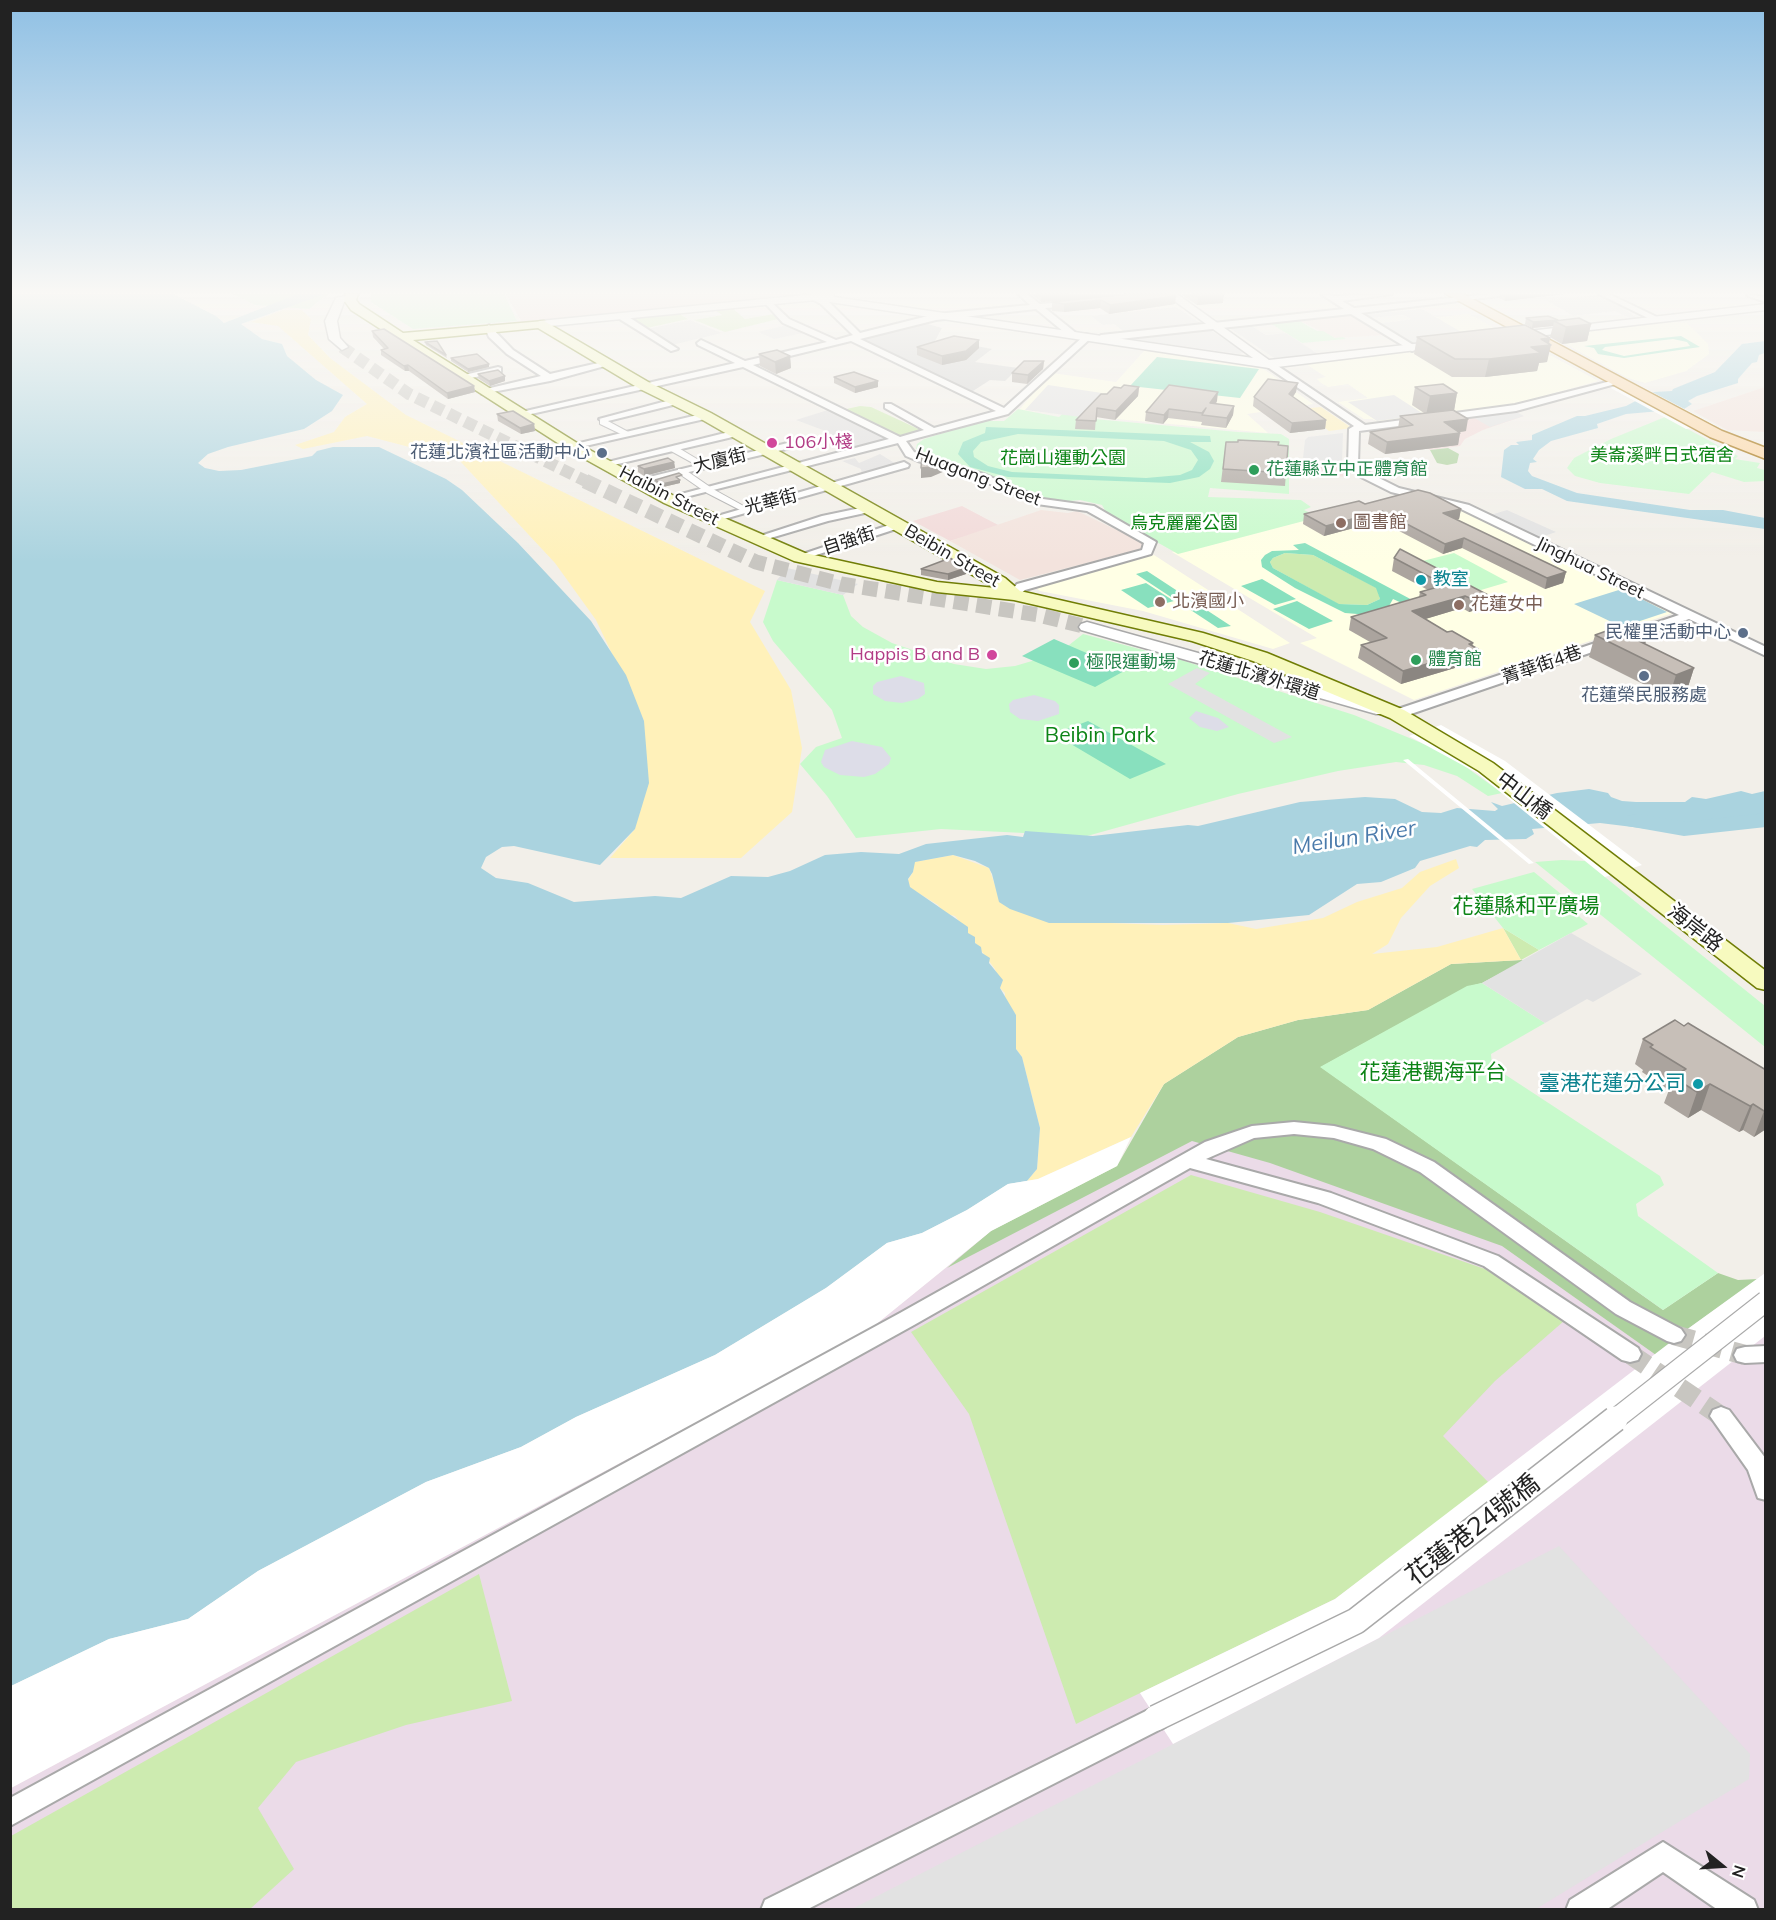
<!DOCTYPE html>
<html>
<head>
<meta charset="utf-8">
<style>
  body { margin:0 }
  #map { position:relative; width:1776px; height:1920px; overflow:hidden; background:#f2efe9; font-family:Mulish,sans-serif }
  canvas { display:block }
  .frame { position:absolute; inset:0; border:12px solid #222; pointer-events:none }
  .north { position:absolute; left:1692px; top:1836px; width:60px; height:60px; -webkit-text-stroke:4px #fff; paint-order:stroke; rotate:108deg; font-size:16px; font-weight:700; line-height:24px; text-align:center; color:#222 }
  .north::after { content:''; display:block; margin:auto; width:21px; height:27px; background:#222; clip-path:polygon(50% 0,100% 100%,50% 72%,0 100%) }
</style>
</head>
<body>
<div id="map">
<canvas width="1776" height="1920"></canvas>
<div class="frame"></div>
<div class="north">N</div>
</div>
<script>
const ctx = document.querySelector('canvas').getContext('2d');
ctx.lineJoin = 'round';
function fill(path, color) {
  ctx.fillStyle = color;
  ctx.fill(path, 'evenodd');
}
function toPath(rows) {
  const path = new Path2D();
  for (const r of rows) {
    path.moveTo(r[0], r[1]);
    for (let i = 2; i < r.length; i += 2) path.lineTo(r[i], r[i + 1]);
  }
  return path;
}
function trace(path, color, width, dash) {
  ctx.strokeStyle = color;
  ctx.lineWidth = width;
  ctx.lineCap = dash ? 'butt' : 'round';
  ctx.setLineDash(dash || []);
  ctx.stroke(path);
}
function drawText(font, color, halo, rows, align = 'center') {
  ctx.font = font + ' Mulish,"Noto Sans TC",sans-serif';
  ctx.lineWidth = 5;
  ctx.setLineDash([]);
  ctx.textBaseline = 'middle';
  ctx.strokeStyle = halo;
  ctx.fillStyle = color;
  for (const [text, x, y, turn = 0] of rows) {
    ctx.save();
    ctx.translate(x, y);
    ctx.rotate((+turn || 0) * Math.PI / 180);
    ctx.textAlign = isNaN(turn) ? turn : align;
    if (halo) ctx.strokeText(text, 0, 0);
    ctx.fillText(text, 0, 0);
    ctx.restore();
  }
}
const residential = toPath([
  [690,320,722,333,672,345,647,329],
  [834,408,891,439,856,451,828,432,796,420],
  [880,454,901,467,862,478,861,469,842,461,855,458,859,463]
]);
const commercial = toPath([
  [506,294,805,294,522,323],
  [1471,416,1524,416,1483,430,1465,439,1460,446,1430,450,1391,426],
  [1305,463,1342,466,1348,469,1348,477,1304,474],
  [962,506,1000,526,950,541,913,521]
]);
const industrial = toPath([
  [1320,1067,1689,1327,1765,1273,1765,1909,11,1910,11,1788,869,1330,991,1231]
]);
const education = toPath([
  [1468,314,1500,331,1467,336,1434,318],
  [1670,322,1687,323,1708,344,1709,354,1686,371,1645,383,1628,378,1551,336],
  [1511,340,1522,340,1598,381,1511,405,1379,422,1372,419,1364,419,1338,402,1368,398,1348,384,1328,387,1321,383,1317,379,1326,377,1306,364],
  [1146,349,1255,363,1313,404,1247,414,1268,433,1019,410,1051,373,1116,382],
  [1450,504,1673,613,1414,700,1300,643,1317,638,1172,552,1317,515],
  [1154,555,1290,643,1273,649,1143,611,1040,591,1036,588,1042,584]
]);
const religious = toPath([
  [921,322,942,328,935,341,956,342,992,349,975,362,1018,368,1005,381,990,380,970,393,860,339]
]);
const military = toPath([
  [1328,316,1352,316,1385,335,1335,338,1298,320],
  [1765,387,1765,432,1727,430,1693,411],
  [1041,510,1068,513,1077,511,1144,543,1142,549,1020,580,950,541]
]);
const grass = toPath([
  [731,307,745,319,774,314,778,319,725,332,694,320,722,315,715,310],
  [678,313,688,319,647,328,631,316],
  [860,406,871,407,925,432,902,439,842,410],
  [1285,553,1313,555,1377,588,1380,599,1367,605,1338,604,1273,568,1270,562,1273,558],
  [1503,928,1539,950,1521,960],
  [1191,1175,1320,1212,1485,1269,1564,1321,1495,1381,1443,1436,1489,1483,1335,1599,1076,1724,969,1414,911,1332],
  [479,1574,512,1701,406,1725,296,1762,258,1808,294,1869,250,1909,11,1909,11,1836]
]);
const forest = toPath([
  [1448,448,1459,454,1457,463,1447,465,1437,463,1430,450],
  [1521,960,1524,961,1482,983,1467,987,1321,1067,1663,1310,1718,1273,1738,1280,1758,1279,1689,1328,1656,1355,1502,1246,1270,1163,1192,1141,947,1268,991,1231,1117,1166,1164,1084,1238,1037,1298,1020,1368,1010,1451,964]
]);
const sand = toPath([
  [283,310,302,310,311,319,308,335,330,358,406,415,765,591,750,622,791,690,802,748,792,812,741,858,610,858,635,829,644,721,596,620,555,563,459,460,367,436,303,449,295,445,334,432,345,417,367,404,278,326,251,322],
  [1321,407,1346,424,1352,428,1329,431,1300,409],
  [953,855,989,868,997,891,1109,923,1163,925,1228,923,1256,929,1323,918,1357,902,1402,888,1420,872,1456,859,1459,868,1430,886,1401,918,1388,944,1372,954,1437,947,1503,928,1521,960,1451,964,1368,1010,1298,1020,1238,1037,1164,1084,1131,1137,1038,1179,1027,1181,1037,1169,1040,1128,1022,1057,1016,1049,1016,1015,1005,1000,1005,993,1000,988,995,969,955,916,944,913,938,905,910,888,908,880,913,872,914,862]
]);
const park = toPath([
  [233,294,328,294,309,309,255,305],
  [371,294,504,294,517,321,413,329,371,302],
  [1298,320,1317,331,1323,331,1335,338,1343,337,1346,339,1302,343,1270,323],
  [1018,409,1059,417,1062,414,1077,415,1083,418,1238,432,1281,434,1289,439,1289,494,1210,488,1208,497,1301,500,1311,507,1304,510,1319,517,1178,554,1107,514,1102,505,1080,500,1060,502,1034,497,963,467,925,456,916,449,917,444,924,439,981,421,1004,421],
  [1665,417,1738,456,1735,459,1760,463,1757,468,1765,470,1765,481,1744,482,1712,472,1689,494,1600,483,1575,476,1567,468,1574,458,1611,439],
  [1454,553,1508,582,1464,595,1407,565],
  [777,580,843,595,851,616,863,627,892,643,954,664,986,669,1015,666,1059,653,1083,634,1181,660,1354,715,1448,754,1502,793,1488,796,1457,776,1424,765,1396,762,1338,771,1238,794,1087,836,941,829,856,838,827,796,800,764,816,747,842,738,832,710,773,641,763,622],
  [1562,860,1585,861,1765,1006,1765,1047,1535,862],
  [1534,872,1561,894,1555,896,1588,924,1539,950,1503,928,1472,889],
  [1482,983,1545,1023,1491,1054,1492,1066,1660,1176,1664,1185,1636,1204,1638,1216,1718,1273,1663,1310,1320,1067,1467,986]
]);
const pitch = toPath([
  [1681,336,1700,347,1624,358,1598,354,1594,348,1584,346],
  [1673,339,1687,342,1690,346,1624,356,1602,350,1605,347],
  [1157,357,1259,369,1240,398,1130,386],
  [986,427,1210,436,1211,442,1190,442,1209,452,1214,461,1210,469,1199,477,1170,483,1008,477,970,467,958,454,963,442,985,433],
  [1018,434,1164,441,1191,450,1198,460,1192,470,1180,475,1146,478,1012,472,988,466,974,457,973,451,981,442],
  [1305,543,1416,602,1406,605,1393,599,1389,606,1370,615,1345,613,1295,588,1262,567,1261,560,1265,555,1272,551,1299,550,1293,545],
  [1285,553,1313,555,1376,588,1380,599,1367,605,1339,604,1273,568,1270,562,1273,558],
  [1147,571,1231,626,1218,628,1136,574],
  [1262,579,1296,599,1275,605,1241,586],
  [1146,583,1174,601,1148,608,1121,590],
  [1297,601,1333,621,1309,629,1273,609],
  [1054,639,1126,670,1095,687,1022,656],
  [1088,721,1166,764,1130,779,1054,734]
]);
const parking = toPath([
  [1599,295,1628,309,1625,309,1638,319,1631,319,1615,311,1573,316,1546,300],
  [1176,307,1203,325,1127,334,1114,324,1103,325,1091,316],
  [1422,309,1473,339,1414,345,1377,324,1412,319,1403,315,1369,318,1361,315],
  [791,324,809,332,774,339,758,332],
  [1250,325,1266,335,1286,333,1318,354,1274,358,1231,329],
  [1206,330,1212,331,1244,352,1239,354,1132,339],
  [1048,385,1102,393,1081,417,1025,410],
  [1394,395,1425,415,1377,421,1348,402],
  [1513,410,1524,416,1490,427,1471,416],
  [1343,433,1342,463,1303,458,1305,440,1308,437],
  [1507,510,1556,532,1536,539,1487,516],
  [787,568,858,584,843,595,777,580],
  [1197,668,1210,673,1195,684,1292,737,1274,743,1168,684],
  [1571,933,1642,974,1593,1002,1587,999,1545,1023,1482,983],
  [1559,1546,1750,1754,1749,1779,1536,1909,850,1910]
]);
const plaza = toPath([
  [901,676,924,683,925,694,918,699,902,703,885,701,873,694,873,686,877,682],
  [1034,695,1055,701,1059,705,1059,714,1038,721,1020,719,1010,712,1009,704,1013,700],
  [1196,711,1218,718,1229,727,1217,731,1200,727,1189,718],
  [852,741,882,747,891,758,889,764,875,774,864,777,840,775,824,767,821,762,825,750]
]);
const water = toPath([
  [11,294,173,294,216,316,224,323,298,294,325,294,241,324,262,339,282,344,287,356,316,380,343,395,332,411,304,429,228,447,208,454,198,463,205,468,219,471,241,470,312,456,317,451,333,447,379,447,446,479,462,490,518,543,591,621,626,675,644,721,649,783,635,829,600,865,514,846,502,847,486,857,481,868,496,878,528,883,574,902,655,896,681,898,731,876,768,877,790,871,825,855,861,852,899,854,926,844,1007,835,1023,837,1025,831,1093,836,1188,825,1198,826,1300,802,1365,797,1395,799,1422,812,1441,813,1457,808,1495,811,1498,809,1491,802,1502,806,1557,793,1589,789,1608,793,1611,797,1622,801,1636,802,1685,802,1692,797,1706,799,1741,791,1752,794,1765,791,1765,818,1719,827,1649,829,1600,823,1532,829,1534,834,1526,839,1485,840,1477,847,1470,846,1420,861,1415,868,1381,882,1357,884,1309,915,1228,923,1049,923,1010,909,999,902,992,874,989,868,975,861,953,855,915,862,913,872,908,879,910,887,968,927,968,933,975,937,975,943,981,947,982,953,990,958,989,963,1003,980,1000,988,1016,1015,1016,1049,1022,1057,1040,1128,1037,1169,1027,1181,1008,1184,967,1210,922,1233,887,1243,826,1288,715,1355,576,1417,521,1447,426,1482,258,1571,188,1619,109,1639,11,1686],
  [1765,341,1765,353,1759,355,1757,362,1752,363,1738,379,1738,383,1697,396,1688,401,1692,404,1684,409,1626,414,1597,424,1598,428,1551,441,1539,450,1533,459,1537,462,1530,463,1528,471,1532,476,1577,493,1690,510,1723,510,1765,518,1765,529,1567,501,1542,489,1525,489,1501,477,1504,450,1511,445,1519,445,1516,442,1532,440,1532,435,1577,416,1585,416,1626,406,1653,392,1672,391,1673,389,1715,372,1742,344],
  [1622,589,1667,612,1622,627,1574,604]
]);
const pier = toPath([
  [1637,384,1715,425,1686,429,1609,387],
  [1441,725,1505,761,1642,865,1605,877,1477,773,1409,736],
  [1408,759,1534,863,1529,864,1403,760],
  [1131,1137,1117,1166,991,1231,869,1330,11,1788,11,1686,109,1639,188,1619,258,1571,426,1482,521,1447,576,1417,715,1355,826,1288,887,1243,922,1233,967,1210,1008,1184,1038,1179],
  [1765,1273,1765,1336,1379,1638,1173,1744,1140,1693,1335,1599,1689,1328]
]);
const river = toPath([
  [1766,813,1766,827,1684,836,1627,826,1624,821,1627,816,1636,814,1684,822,1766,813]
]);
const minorTunnel = toPath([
  [1674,1335,1745,1355],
  [1630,1354,1721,1416]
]);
const tertiaryTunnelFar1 = toPath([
  [342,347,409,394,588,482]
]);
const tertiaryTunnel = toPath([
  [585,481,756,562,841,584,1039,615,1087,627]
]);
const pedestrian = toPath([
  [600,420,606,420,632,434,625,436,600,424,600,420],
  [671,447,677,447,707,465,700,467,671,451,671,447],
  [678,469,684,469,713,489,749,509,742,511,707,493,678,473,678,469]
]);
const minor = toPath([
  [1018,294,1027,294,1040,304,1076,301,1073,306,1045,308,1076,333,1076,337,1070,337,1036,309,936,320,860,339,1004,408,1086,334,1093,336,1008,414,906,441,914,452,986,475,1043,499,1094,506,1156,542,1151,554,1025,590,1014,599,1008,595,1017,584,1142,550,1144,543,1087,511,1037,504,978,479,918,461,906,456,898,443,666,502,666,498,889,439,743,367,522,416,517,413,735,363,698,345,697,343,701,340,745,361,827,342,783,323,764,302,768,299,789,319,836,340,853,335,821,304,812,299,812,295,827,300,860,333,936,314,1030,305,1018,294],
  [851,341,996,411,934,428,891,404,885,404,885,408,924,430,900,437,753,365,851,341],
  [1321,294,1335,296,1392,294,1342,301,1354,308,1490,294,1515,294,1361,313,1415,346,1415,350,1412,351,1351,314,1101,341,1097,338,1101,335,1344,309,1321,294],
  [1599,294,1609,294,1661,319,1654,321,1599,294],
  [1747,294,1766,297,1766,302,1748,296,1747,294],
  [618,314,624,314,678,349,671,351,618,318,618,314],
  [489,325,513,350,550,374,607,361,612,364,550,381,482,394,482,390,541,376,507,354,489,337,485,328,489,325],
  [1266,362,1272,362,1365,425,1515,405,1619,379,1619,383,1516,411,1359,431,1358,464,1369,473,1399,488,1469,505,1766,647,1766,656,1689,619,1402,717,1392,717,1392,711,1679,615,1461,509,1391,492,1361,477,1348,465,1349,429,1354,426,1266,366,1266,362],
  [498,367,501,368,501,372,461,380,456,377,498,367],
  [674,399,677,400,677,404,604,422,599,419,674,399],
  [706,413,709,414,709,418,572,449,567,446,706,413],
  [737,430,742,433,741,435,605,467,600,464,737,430],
  [812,437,817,440,816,442,638,484,633,481,812,437],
  [904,462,909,465,908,467,717,521,707,519,904,462],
  [870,506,875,509,874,511,828,521,757,542,751,539,822,516,870,506],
  [898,522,904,525,902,527,804,559,794,557,898,522],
  [1294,1122,1334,1126,1386,1139,1434,1162,1630,1302,1681,1329,1685,1335,1681,1341,1674,1343,1667,1341,1616,1314,1420,1172,1373,1149,1334,1138,1294,1134,1254,1138,1206,1159,1331,1193,1498,1256,1638,1348,1641,1354,1638,1360,1630,1362,1622,1360,1484,1266,1318,1203,1190,1168,914,1325,10,1826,10,1798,900,1313,1205,1142,1252,1126,1294,1122],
  [1766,1346,1766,1362,1745,1363,1737,1361,1734,1355,1737,1349,1745,1347,1766,1346],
  [1721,1407,1729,1410,1766,1459,1766,1500,1758,1498,1748,1470,1710,1416,1713,1410,1721,1407],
  [1156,1706,1165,1709,1169,1718,1165,1727,806,1910,761,1910,765,1900,1156,1706],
  [1663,1842,1754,1900,1758,1910,1718,1910,1663,1872,1606,1910,1566,1910,1570,1900,1663,1842]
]);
const tertiary = toPath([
  [815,294,833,294,834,297,1253,358,1165,294,1177,294,1269,360,1441,341,1447,344,1441,347,1269,368,816,300,540,327,534,324,540,321,815,294],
  [350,295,355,298,344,302,337,321,340,338,348,347,342,350,329,339,325,321,336,298,350,295],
  [1766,304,1766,310,1511,339,1505,336,1511,333,1766,304],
  [1087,622,1388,706,1391,710,1388,714,1376,714,1081,630,1079,627,1081,624,1087,622]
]);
const secondary = toPath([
  [346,294,358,294,356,300,359,304,403,333,544,321,650,383,711,413,1005,578,1020,591,1203,633,1267,653,1404,710,1493,763,1766,971,1766,990,1757,988,1479,771,1390,718,1253,661,1192,641,1014,600,937,592,794,561,664,503,567,449,351,310,344,300,346,294],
  [538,328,640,389,701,419,995,588,937,582,805,553,676,497,577,443,413,340,538,328]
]);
const primary = toPath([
  [1446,294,1463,294,1722,431,1766,448,1766,459,1710,437,1446,294]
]);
const minorBridgeFar1 = toPath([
  [1613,1421,1766,1301]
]);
const minorBridge = toPath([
  [1156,1718,1356,1621,1615,1419]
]);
const wall = toPath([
  [1031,294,1173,294,1175,304,1109,314,1100,308,1064,312,1052,311,1052,302,1100,297,1041,302],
  [1182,294,1223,294,1223,303,1197,305,1182,295],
  [1500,294,1563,294,1505,301,1499,298],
  [1526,318,1558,320,1591,324,1587,341,1562,344,1550,337,1553,326,1532,328,1525,324],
  [372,331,474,386,475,392,448,399,409,371,405,371,381,355,381,350,384,349,373,337],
  [1417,337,1550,338,1547,362,1539,363,1537,371,1485,377,1452,377,1414,354],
  [979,340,979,348,966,360,942,365,917,355,917,347],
  [425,342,446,355,447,358,426,345],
  [759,354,790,356,791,368,776,374,760,366],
  [451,358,489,367,468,372,451,361],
  [1044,361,1043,369,1027,384,1012,382,1012,373],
  [478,374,505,381,490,386,479,379],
  [834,377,878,381,878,387,855,393,834,383],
  [1139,387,1138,396,1115,420,1096,417,1095,430,1075,429,1076,420,1107,394,1121,388],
  [1415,387,1457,393,1454,410,1466,431,1460,432,1458,445,1385,454,1368,444,1370,432,1398,428,1400,416,1424,413,1412,405],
  [1296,392,1293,397,1326,420,1325,429,1290,433,1253,406,1254,397],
  [1217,401,1216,404,1234,406,1233,415,1226,428,1201,425,1202,422,1168,418,1163,424,1145,421,1146,412],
  [497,414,534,424,535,431,521,434,498,421],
  [1226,442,1278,445,1286,473,1285,486,1221,482],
  [674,462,675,468,644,476,638,472,638,466],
  [680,479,680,483,663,487,655,483,655,480,682,479],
  [1365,504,1461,509,1459,519,1456,520,1566,572,1563,583,1545,589,1462,548,1443,554,1380,521,1324,536,1303,524,1304,514],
  [1394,558,1488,595,1485,607,1469,612,1462,608,1425,619,1478,649,1475,662,1401,684,1358,658,1361,645,1370,642,1349,630,1351,617,1419,597,1420,592,1428,590,1392,571],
  [966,568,966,574,948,580,921,575,921,569],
  [1595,635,1645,644,1694,668,1687,690,1669,697,1589,657],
  [1643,1039,1766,1070,1766,1129,1754,1137,1743,1130,1739,1132,1701,1110,1688,1118,1664,1103,1669,1090,1642,1072,1643,1070,1635,1064]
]);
const shadedWall = toPath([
  [1067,294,1137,294,1041,302,1041,296],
  [1224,294,1223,303,1197,305,1198,297],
  [1506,294,1563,294,1505,301],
  [1176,296,1175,304,1109,314,1110,305],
  [1101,300,1100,308,1064,312,1064,304],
  [1554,321,1553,326,1532,328,1533,322],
  [1591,324,1587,341,1562,344,1566,327],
  [1550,338,1548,345,1551,345,1547,362,1539,363,1537,371,1485,377,1489,359,1531,347,1541,339],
  [979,340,979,348,966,360,942,365,942,356],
  [790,356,791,368,776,374,775,362],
  [1044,361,1043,369,1027,384,1028,375],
  [489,364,489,367,468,372,468,369],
  [408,365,409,371,405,371,404,366],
  [505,376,505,381,490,386,489,381],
  [878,381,878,387,855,393,855,387],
  [1298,383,1296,392,1288,403,1289,394],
  [474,386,475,392,448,399,447,393],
  [1139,387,1138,396,1115,420,1116,411],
  [1218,392,1217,401,1209,412,1210,403],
  [1457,393,1454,411,1426,415,1430,396],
  [1234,406,1233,415,1226,428,1227,418],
  [1169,409,1168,418,1163,424,1164,415],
  [1468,419,1466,431,1441,435,1444,422],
  [1326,420,1325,429,1290,433,1292,423],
  [534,424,535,431,521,434,520,428],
  [1460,433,1458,445,1385,454,1387,442],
  [674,462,675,468,644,476,644,469],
  [945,462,945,471,931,477,921,478,921,468],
  [680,480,680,483,663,487,662,484],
  [1461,509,1459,519,1441,523,1443,513],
  [1382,511,1380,521,1324,536,1326,526],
  [1464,538,1462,548,1443,554,1445,544],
  [966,568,966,574,948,580,948,574],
  [1566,572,1563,583,1545,589,1547,578],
  [1488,595,1485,607,1469,612,1472,599],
  [1465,596,1462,608,1409,624,1412,611],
  [1647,638,1641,658,1639,641],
  [1473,643,1471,651,1478,649,1475,662,1401,684,1403,671],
  [1694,668,1687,690,1669,697,1676,675],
  [1710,1084,1701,1110,1688,1118,1697,1092],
  [1753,1104,1743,1130,1739,1132,1750,1106],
  [1766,1110,1766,1129,1754,1137,1764,1111]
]);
const building = toPath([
  [1038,294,1067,294,1041,296,1038,294],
  [1128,294,1173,294,1176,296,1110,305,1101,300,1064,304,1052,302,1128,294],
  [1193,294,1224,294,1198,297,1193,294],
  [1548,316,1558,320,1533,322,1526,318,1548,316],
  [1579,318,1591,324,1566,327,1554,321,1579,318],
  [1525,325,1550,338,1541,339,1551,345,1531,347,1541,353,1489,359,1455,359,1417,337,1525,325],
  [384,329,474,386,447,393,408,365,404,366,381,350,388,348,372,331,384,329],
  [954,336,979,340,966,351,942,356,917,347,954,336],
  [437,341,446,355,425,342,437,341],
  [777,350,790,356,775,362,759,354,777,350],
  [477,354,489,364,468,369,451,358,477,354],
  [1024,361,1044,361,1028,375,1012,373,1024,361],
  [498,370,505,376,489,381,478,374,498,370],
  [854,372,878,381,855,387,834,377,854,372],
  [1268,379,1298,383,1289,394,1326,420,1292,423,1254,397,1268,379],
  [1443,384,1457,393,1430,396,1415,387,1443,384],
  [1124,385,1139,387,1116,411,1097,408,1096,421,1076,420,1101,394,1107,394,1114,387,1121,388,1124,385],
  [1169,385,1218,392,1210,403,1234,406,1227,418,1202,415,1206,408,1202,413,1169,409,1164,415,1146,412,1169,385],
  [1453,410,1468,419,1444,422,1460,433,1387,442,1370,432,1413,425,1400,416,1453,410],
  [513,411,534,424,520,428,497,414,513,411],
  [1238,440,1279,442,1278,445,1288,446,1286,473,1223,469,1226,442,1238,442,1238,440],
  [922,455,945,462,931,467,921,468,922,455],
  [668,458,674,462,644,469,638,466,668,458],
  [679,473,682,475,676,477,680,480,662,484,655,480,679,473],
  [1418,490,1430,493,1461,509,1443,513,1566,572,1547,578,1464,538,1445,544,1382,511,1326,526,1304,514,1359,501,1365,504,1418,490],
  [1400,549,1488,595,1472,599,1465,596,1412,611,1447,632,1452,631,1473,643,1469,644,1478,649,1403,671,1361,645,1387,638,1351,617,1426,595,1420,592,1445,585,1394,558,1400,549],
  [950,558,966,568,948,574,921,569,950,558],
  [1612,629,1627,629,1647,638,1639,641,1694,668,1676,675,1595,635,1612,629],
  [1675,1020,1684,1026,1688,1023,1766,1070,1766,1110,1764,1111,1753,1104,1750,1106,1710,1084,1697,1092,1673,1077,1686,1069,1650,1047,1653,1045,1643,1039,1675,1020]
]);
const markers = [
  [772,443,6,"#d1479c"],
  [602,453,6,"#5c6f8a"],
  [1254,470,6,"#2e9e5b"],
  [1341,523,6,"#8d6e63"],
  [1421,580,6,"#0f9aa8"],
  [1160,602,6,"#8d6e63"],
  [1459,605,6,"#8d6e63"],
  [1743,633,6,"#5c6f8a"],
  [992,655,6,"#d1479c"],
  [1416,660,6,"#2e9e5b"],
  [1074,663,6,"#2e9e5b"],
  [1644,676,6,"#5c6f8a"],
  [1698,1084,6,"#0f9aa8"]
];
const farHotelnames = [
  ["106小棧",784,443],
  ["Happis B and B",980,655,"right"]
];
const farServicenames = [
  ["花蓮北濱社區活動中心",590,453],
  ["民權里活動中心",1731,633],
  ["花蓮榮民服務處",1644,696,"center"]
];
const farParknames = [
  ["美崙溪畔日式宿舍",1662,456],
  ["花崗山運動公園",1063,459],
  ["烏克麗麗公園",1184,524]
];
const farStreetnames = [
  ["大廈街",720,461,-14],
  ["Huagang Street",978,477,21],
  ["Haibin Street",669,496,27],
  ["光華街",771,502,-15],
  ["自強街",849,541,-18],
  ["Beibin Street",952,556,30],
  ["Jinghua Street",1590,568,26],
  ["菁華街4巷",1542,665,-19],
  ["花蓮北濱外環道",1259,676,17]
];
const farLeisurenames = [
  ["花蓮縣立中正體育館",1266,470],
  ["體育館",1428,660],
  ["極限運動場",1086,663]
];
const farEducationnames = [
  ["圖書館",1353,523],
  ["北濱國小",1172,602],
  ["花蓮女中",1471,605]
];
const farCulturenames = [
  ["教室",1433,580]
];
const parkNames = [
  ["Beibin Park",1100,736],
  ["花蓮縣和平廣場",1526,907],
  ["花蓮港觀海平台",1433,1073]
];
const streetNames = [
  ["中山橋",1524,796,37],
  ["海岸路",1695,928,38]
];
const cultureNames = [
  ["臺港花蓮分公司",1686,1084]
];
const waterNames = [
  ["Meilun River",1354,838,-9]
];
const nearStreetnames = [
  ["花蓮港24號橋",1473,1530,-38]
];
fill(residential, '#e0dfdf');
fill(commercial, '#f2dad9');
fill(industrial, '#ebdbe8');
fill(education, '#ffffe5');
fill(religious, '#d0d0d0');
fill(military, '#f3e3dd');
fill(grass, '#cdebb0');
fill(forest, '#add19e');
fill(sand, '#fff1ba');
fill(park, '#c8facc');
fill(pitch, '#88e0be');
fill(parking, '#e2e2e2');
fill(plaza, '#dddde8');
fill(water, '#aad3df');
fill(pier, '#fff');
fill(river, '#aad3df');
trace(minorTunnel, '#c8c6c1', 20, [20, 10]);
trace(tertiaryTunnelFar1, '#c8c6c1', 12, [12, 6]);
trace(tertiaryTunnel, '#c8c6c1', 15, [15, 8]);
trace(pedestrian, '#a9a9a9', 2);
trace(minor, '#a9a9a9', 4);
trace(tertiary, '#a9a9a9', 3);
trace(secondary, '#707d05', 3);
trace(primary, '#a06b00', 3);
fill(pedestrian, '#fff');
fill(minor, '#fff');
fill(tertiary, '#fff');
fill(secondary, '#f7fabf');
fill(primary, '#fcd6a4');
trace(minorBridgeFar1, '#a9a9a9', 22, []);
trace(minorBridge, '#a9a9a9', 28, []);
trace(minorBridgeFar1, '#fff', 20);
trace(minorBridge, '#fff', 25);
fill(wall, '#aba49e');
fill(shadedWall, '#8b8681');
fill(building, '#c7bfb8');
trace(building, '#8b8681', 1.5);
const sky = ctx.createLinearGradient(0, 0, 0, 563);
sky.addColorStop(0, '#8fc0e4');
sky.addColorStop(0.52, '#f9f8f5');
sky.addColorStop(1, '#f9f8f500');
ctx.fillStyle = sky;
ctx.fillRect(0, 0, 1776, 563);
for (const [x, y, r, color] of markers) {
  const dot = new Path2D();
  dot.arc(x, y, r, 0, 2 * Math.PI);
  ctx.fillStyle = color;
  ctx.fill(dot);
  trace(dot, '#fff', 2);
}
drawText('18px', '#b23c85', '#fff', farHotelnames, 'left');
drawText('18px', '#4e5e75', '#fff', farServicenames, 'right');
drawText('18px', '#0c8416', '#fff', farParknames);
drawText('18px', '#222', '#fff', farStreetnames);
drawText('18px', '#27864d', '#fff', farLeisurenames, 'left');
drawText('18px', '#785e54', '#fff', farEducationnames, 'left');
drawText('18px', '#0d838f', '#fff', farCulturenames, 'left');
drawText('21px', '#0c8416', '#fff', parkNames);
drawText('21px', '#222', '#fff', streetNames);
drawText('21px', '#0d838f', '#fff', cultureNames, 'right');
drawText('italic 22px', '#4a7aab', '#fff', waterNames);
drawText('26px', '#222', '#fff', nearStreetnames);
</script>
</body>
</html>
